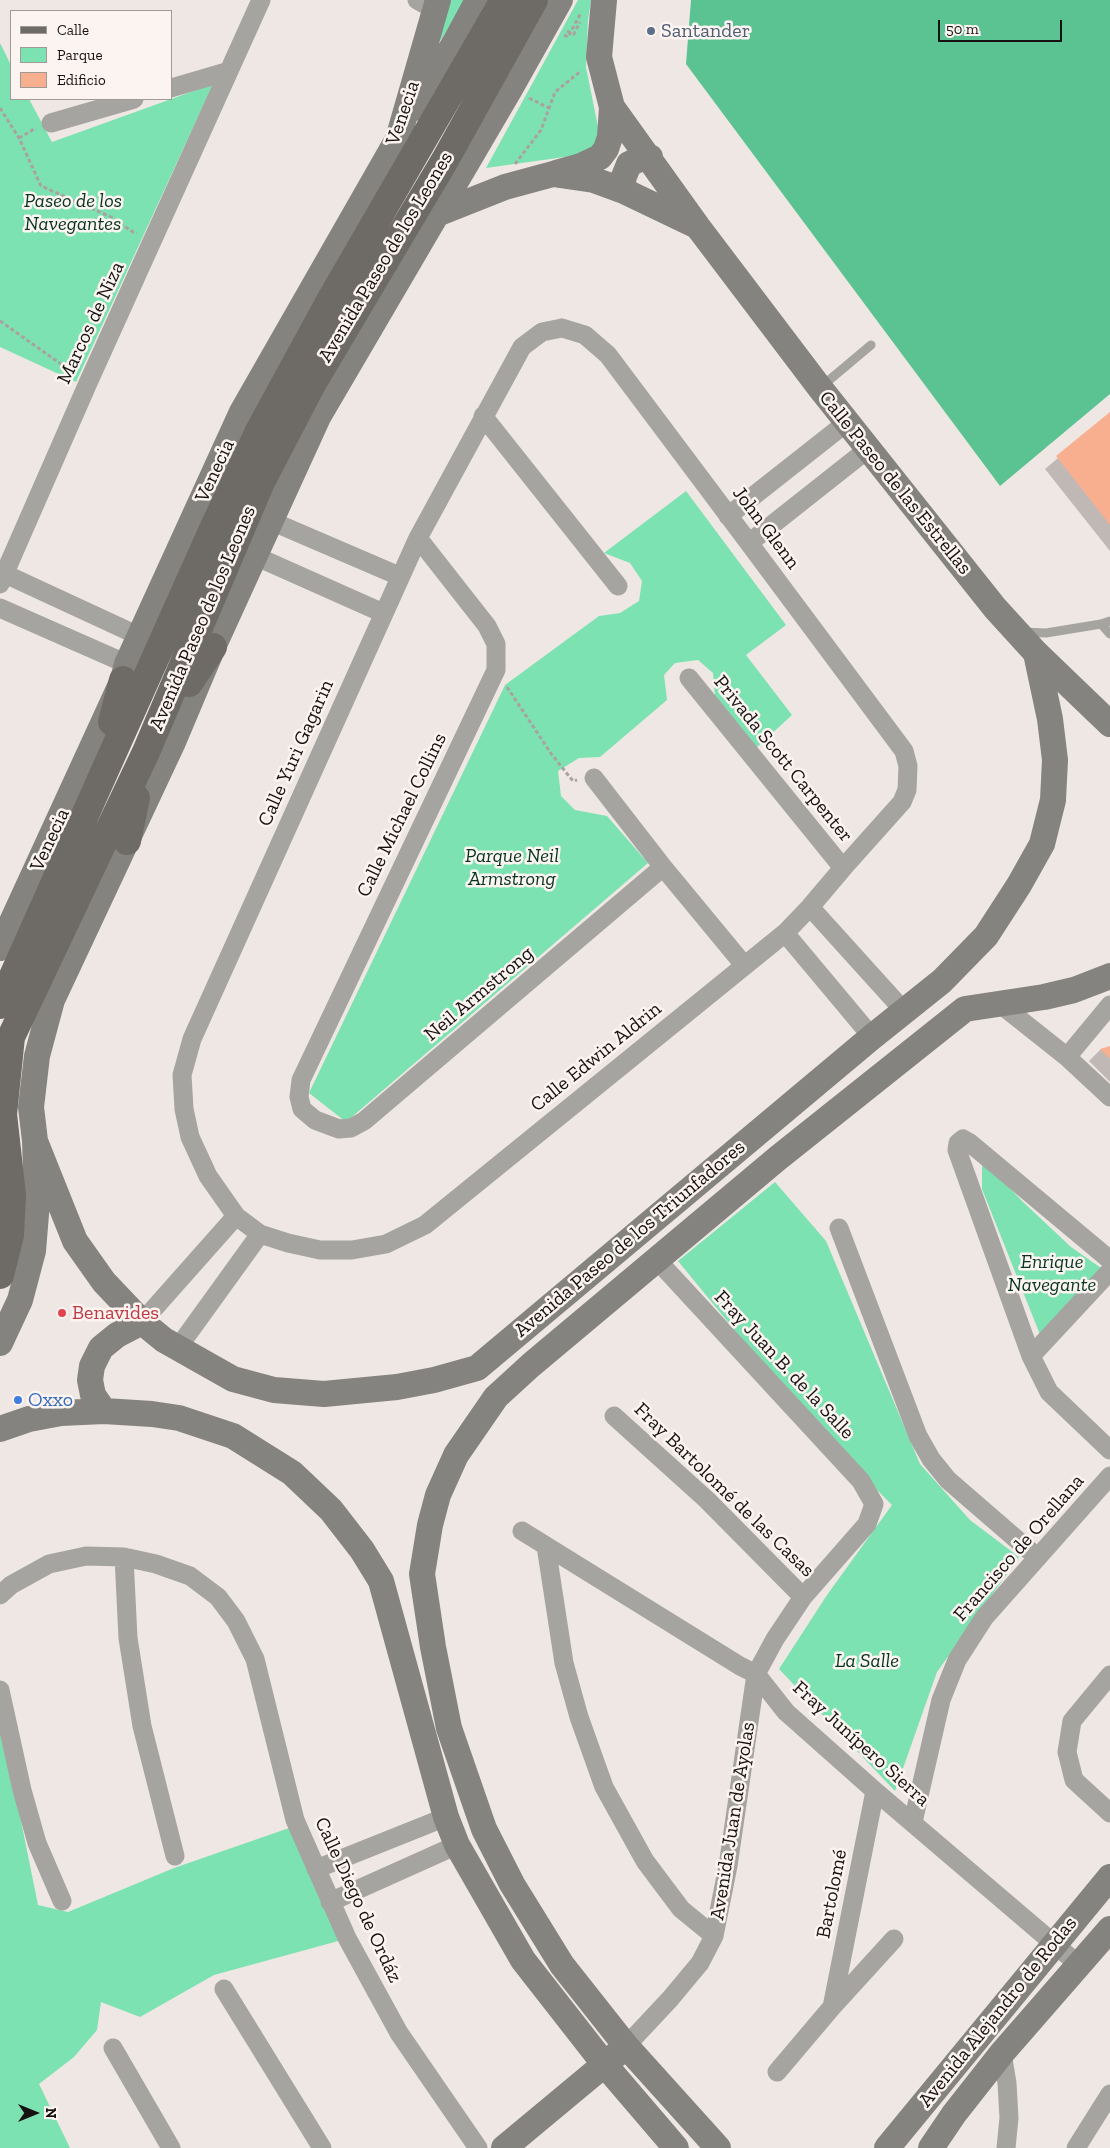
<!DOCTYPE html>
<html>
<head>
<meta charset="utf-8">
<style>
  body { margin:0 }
  #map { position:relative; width:1110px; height:2148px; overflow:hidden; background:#efe7e3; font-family:"Zilla Slab",serif }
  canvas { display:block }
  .legend { position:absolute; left:10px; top:10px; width:162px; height:90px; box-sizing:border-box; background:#fcf4f0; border:1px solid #a09a97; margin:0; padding:6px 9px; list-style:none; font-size:15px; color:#151211 }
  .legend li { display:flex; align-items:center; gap:10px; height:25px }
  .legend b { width:25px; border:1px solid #a09a97 }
  .north { position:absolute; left:10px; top:2088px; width:50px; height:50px; -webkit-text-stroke:4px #fcf4f0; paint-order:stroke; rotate:90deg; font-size:14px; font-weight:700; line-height:20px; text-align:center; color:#151211 }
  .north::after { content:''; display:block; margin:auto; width:18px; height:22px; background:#151211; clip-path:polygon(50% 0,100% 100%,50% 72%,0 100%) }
  .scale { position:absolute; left:938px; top:20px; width:124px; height:22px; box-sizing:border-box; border:2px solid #151211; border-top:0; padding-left:6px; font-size:15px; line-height:18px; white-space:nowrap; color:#151211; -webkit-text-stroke:4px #fcf4f0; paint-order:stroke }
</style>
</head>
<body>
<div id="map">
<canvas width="1110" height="2148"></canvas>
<ul class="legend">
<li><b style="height:6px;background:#6e6b66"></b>Calle</li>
<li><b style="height:14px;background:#7de2b1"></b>Parque</li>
<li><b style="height:14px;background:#f8af90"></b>Edificio</li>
</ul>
<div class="north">N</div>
<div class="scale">50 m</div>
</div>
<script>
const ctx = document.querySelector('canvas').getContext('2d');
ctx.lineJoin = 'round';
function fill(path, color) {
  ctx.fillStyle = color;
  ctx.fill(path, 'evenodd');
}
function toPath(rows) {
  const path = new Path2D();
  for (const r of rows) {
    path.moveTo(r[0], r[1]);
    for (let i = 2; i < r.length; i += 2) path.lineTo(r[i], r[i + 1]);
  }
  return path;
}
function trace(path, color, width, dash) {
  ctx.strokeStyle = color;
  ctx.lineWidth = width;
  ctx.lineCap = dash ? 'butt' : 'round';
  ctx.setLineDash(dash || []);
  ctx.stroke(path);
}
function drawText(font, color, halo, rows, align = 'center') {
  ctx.font = font + ' "Zilla Slab",serif';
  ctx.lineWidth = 5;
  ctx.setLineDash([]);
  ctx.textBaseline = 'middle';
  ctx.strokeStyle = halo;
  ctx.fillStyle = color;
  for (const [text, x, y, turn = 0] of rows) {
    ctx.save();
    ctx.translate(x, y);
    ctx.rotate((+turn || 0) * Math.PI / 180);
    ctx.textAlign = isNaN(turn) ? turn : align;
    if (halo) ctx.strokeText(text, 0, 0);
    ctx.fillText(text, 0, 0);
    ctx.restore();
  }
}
const green = toPath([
  [448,0,464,0,458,15,437,45],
  [578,0,591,0,588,20,586,67,600,137,593,153,486,168],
  [0,43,11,65,11,99,29,99,52,142,213,84,76,382,0,347],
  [686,491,786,625,746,655,792,715,755,749,715,696,713,673,698,660,675,663,664,675,667,700,600,757,579,758,558,771,561,796,575,810,607,816,648,863,346,1122,309,1093,505,685,599,616,620,613,639,601,642,581,630,563,604,553],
  [982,1159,1022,1201,1071,1247,1101,1268,1041,1337,982,1189],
  [775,1182,826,1241,920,1464,970,1520,1019,1557,937,1672,895,1791,779,1669,827,1595,892,1505,863,1476,751,1350,678,1261],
  [0,1717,38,1905,68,1912,174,1868,292,1827,342,1940,214,1975,140,2017,101,2002,97,2030,74,2057,39,2084,70,2148,0,2148]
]);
const forest = toPath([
  [691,0,1110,0,1110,394,1000,486,686,64]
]);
const shadow = toPath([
  [1110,414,1110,551,1045,469],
  [1110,1047,1110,1082,1089,1061,1100,1050]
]);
const building = toPath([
  [1110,412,1110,525,1056,456],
  [1110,1046,1110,1059,1100,1049]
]);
const path = toPath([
  [567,31,574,34,580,22],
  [564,35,568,37,581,13],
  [529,98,549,108],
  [0,108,19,138,41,186,111,217,133,232,137,233],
  [19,138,36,128],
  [515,164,541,130,555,92,581,71],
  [0,321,75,374],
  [507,687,552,755,573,781,577,780]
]);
const lane = toPath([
  [821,387,871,345],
  [1101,624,1110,634],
  [1023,632,1046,633,1101,624,1110,621]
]);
const street = toPath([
  [417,0,435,10],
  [171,88,229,71],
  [51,123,134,99],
  [562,328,585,335,608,355,749,543,904,751,908,766,907,790,902,802,843,868,810,907,785,933,425,1225,386,1244,352,1250,320,1250,288,1243,260,1234,236,1216,208,1176,190,1137,184,1109,182,1075,192,1039,418,538,522,347,542,332,562,328],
  [483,416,618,586],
  [728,516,846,423],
  [271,521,399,576],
  [418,538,487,626,496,644,496,670,301,1080,299,1097,302,1109,315,1120,339,1129,351,1128,364,1121,663,867],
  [749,543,868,449],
  [255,556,383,613],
  [5,574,139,636],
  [0,584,88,383,261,0],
  [0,608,127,664],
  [689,678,843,868],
  [594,778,663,867,744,965],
  [810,907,904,1011],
  [785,933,872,1037],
  [999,1003,1067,1057,1110,1097],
  [1067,1057,1110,1005],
  [839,1228,918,1436,931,1459,948,1480,1037,1557],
  [1110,1260,970,1143,963,1139,958,1143,957,1150,1031,1356,1049,1392,1110,1450],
  [142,1322,236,1216],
  [177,1349,260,1234],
  [1031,1356,1110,1271],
  [614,1416,707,1500,803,1597],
  [522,1531,740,1666,756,1674,786,1712,875,1791,1079,1965],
  [546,1546,564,1663,579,1717,604,1787,645,1861,681,1909,714,1936],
  [124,1557,128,1638,142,1726,175,1856],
  [0,1595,11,1585,49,1564,86,1556,124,1557,156,1564,190,1576,218,1597,236,1621,255,1659,295,1820,347,1938,399,2033,478,2148],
  [1110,1675,1072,1721,1067,1752,1074,1780,1110,1813],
  [0,1690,22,1790,37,1843,62,1901],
  [913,1822,941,1700,957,1660,984,1618,1110,1476],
  [316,1869,446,1817],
  [330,1902,457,1845],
  [224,1989,322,2148],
  [832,2007,875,1791],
  [626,2046,670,1999,700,1963,714,1936,728,1866,756,1674,775,1639,803,1597,867,1524,874,1504,861,1481,657,1260],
  [113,2048,171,2148],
  [1002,2053,1007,2083,1009,2118,1006,2148],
  [777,2072,832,2007,894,1939],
  [1076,2148,1110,2094]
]);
const secondary = toPath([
  [604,0,599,57,612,107,698,227,820,388,995,608,1036,653,1110,724],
  [416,108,457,39,478,0],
  [556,173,581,166,600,157,606,149,610,137,612,107],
  [624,191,623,179,629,164,642,158,650,157],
  [437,214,505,187,553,174,594,180,624,191,697,226],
  [0,948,123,680,127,664,242,412,398,139,438,0],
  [35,1141,75,1241,104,1282,142,1322,164,1340,233,1379,274,1390,324,1394,397,1387,434,1380,477,1368,872,1037,942,981,986,936,1019,885,1042,844,1053,800,1055,760,1050,719,1036,653],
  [0,1343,20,1300,33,1251,37,1202,35,1141,31,1107,37,1056,52,1000,173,742,213,647,318,417,510,89,560,0],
  [104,1411,93,1395,90,1380,92,1366,101,1348,117,1335,142,1322],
  [0,1429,29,1419,61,1413,104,1411,152,1414,179,1418,233,1436,292,1473,331,1510,362,1550,381,1581,446,1817,457,1845,523,1960,605,2065,676,2148],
  [504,2148,617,2054],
  [718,2148,626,2046,562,1965,512,1884,484,1829,449,1728,433,1647,422,1574,430,1525,438,1495,456,1455,496,1397,531,1365,778,1158,965,1009,1044,997,1074,990,1110,976],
  [887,2148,1110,1877],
  [931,2148,954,2114,1002,2053,1110,1929]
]);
const primary = toPath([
  [189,683,213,647],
  [112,722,123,680],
  [127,841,136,798],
  [0,1005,213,529,259,431,331,299,504,0],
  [0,1275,10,1235,12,1195,3,1114,11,1037,146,752,261,482,312,384,445,160,534,0]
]);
const markers = [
  [651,31,5,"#5c6f8a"],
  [62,1313,5,"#e0444e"],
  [18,1400,5,"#3f7fe0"]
];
const serviceNames = [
  ["Santander",661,31]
];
const streetNames = [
  ["Venecia",403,113,-71],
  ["Avenida Paseo de los Leones",386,257,-59],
  ["Marcos de Niza",91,323,-65],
  ["Venecia",215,471,-65],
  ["Calle Paseo de las Estrellas",895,483,51],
  ["John Glenn",766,528,53],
  ["Avenida Paseo de los Leones",203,618,-67],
  ["Calle Yuri Gagarin",296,753,-66],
  ["Privada Scott Carpenter",783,759,51],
  ["Calle Michael Collins",402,815,-64],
  ["Venecia",50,840,-65],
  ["Neil Armstrong",479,994,-40],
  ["Calle Edwin Aldrin",596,1057,-39],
  ["Avenida Paseo de los Triunfadores",630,1239,-40],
  ["Fray Juan B. de la Salle",784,1365,47],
  ["Fray Bartolomé de las Casas",724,1490,44],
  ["Francisco de Orellana",1019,1548,-49],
  ["Fray Junípero Sierra",861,1744,42],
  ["Avenida Juan de Ayolas",733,1821,-81],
  ["Bartolomé",832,1894,-79],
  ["Calle Diego de Ordáz",358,1900,65],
  ["Avenida Alejandro de Rodas",998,2012,-51]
];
const parkNames = [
  ["Paseo de los",73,201],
  ["Navegantes",73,224],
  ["Parque Neil",512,856],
  ["Armstrong",512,879],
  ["Enrique",1052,1262],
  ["Navegante",1052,1285],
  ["La Salle",867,1661]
];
const healthNames = [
  ["Benavides",72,1313]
];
const shopNames = [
  ["Oxxo",28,1400]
];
fill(green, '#7de2b1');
fill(forest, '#5bc292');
fill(shadow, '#0003');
fill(building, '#f8af90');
trace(path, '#a9a3a0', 3, [4, 2.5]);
trace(lane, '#a5a4a1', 9);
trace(street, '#a5a4a1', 19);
trace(secondary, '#85837f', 26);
trace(primary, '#6e6b66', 28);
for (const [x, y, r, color] of markers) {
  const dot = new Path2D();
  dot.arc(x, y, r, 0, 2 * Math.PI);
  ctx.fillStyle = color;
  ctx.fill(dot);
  trace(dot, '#fcf4f0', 2);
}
drawText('20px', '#4e5e75', '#fcf4f0', serviceNames, 'left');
drawText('20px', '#151211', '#fcf4f0', streetNames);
drawText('italic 20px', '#053421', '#fcf4f0', parkNames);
drawText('20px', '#be3a42', '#fcf4f0', healthNames, 'left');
drawText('20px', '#366cbe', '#fcf4f0', shopNames, 'left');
</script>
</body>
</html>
